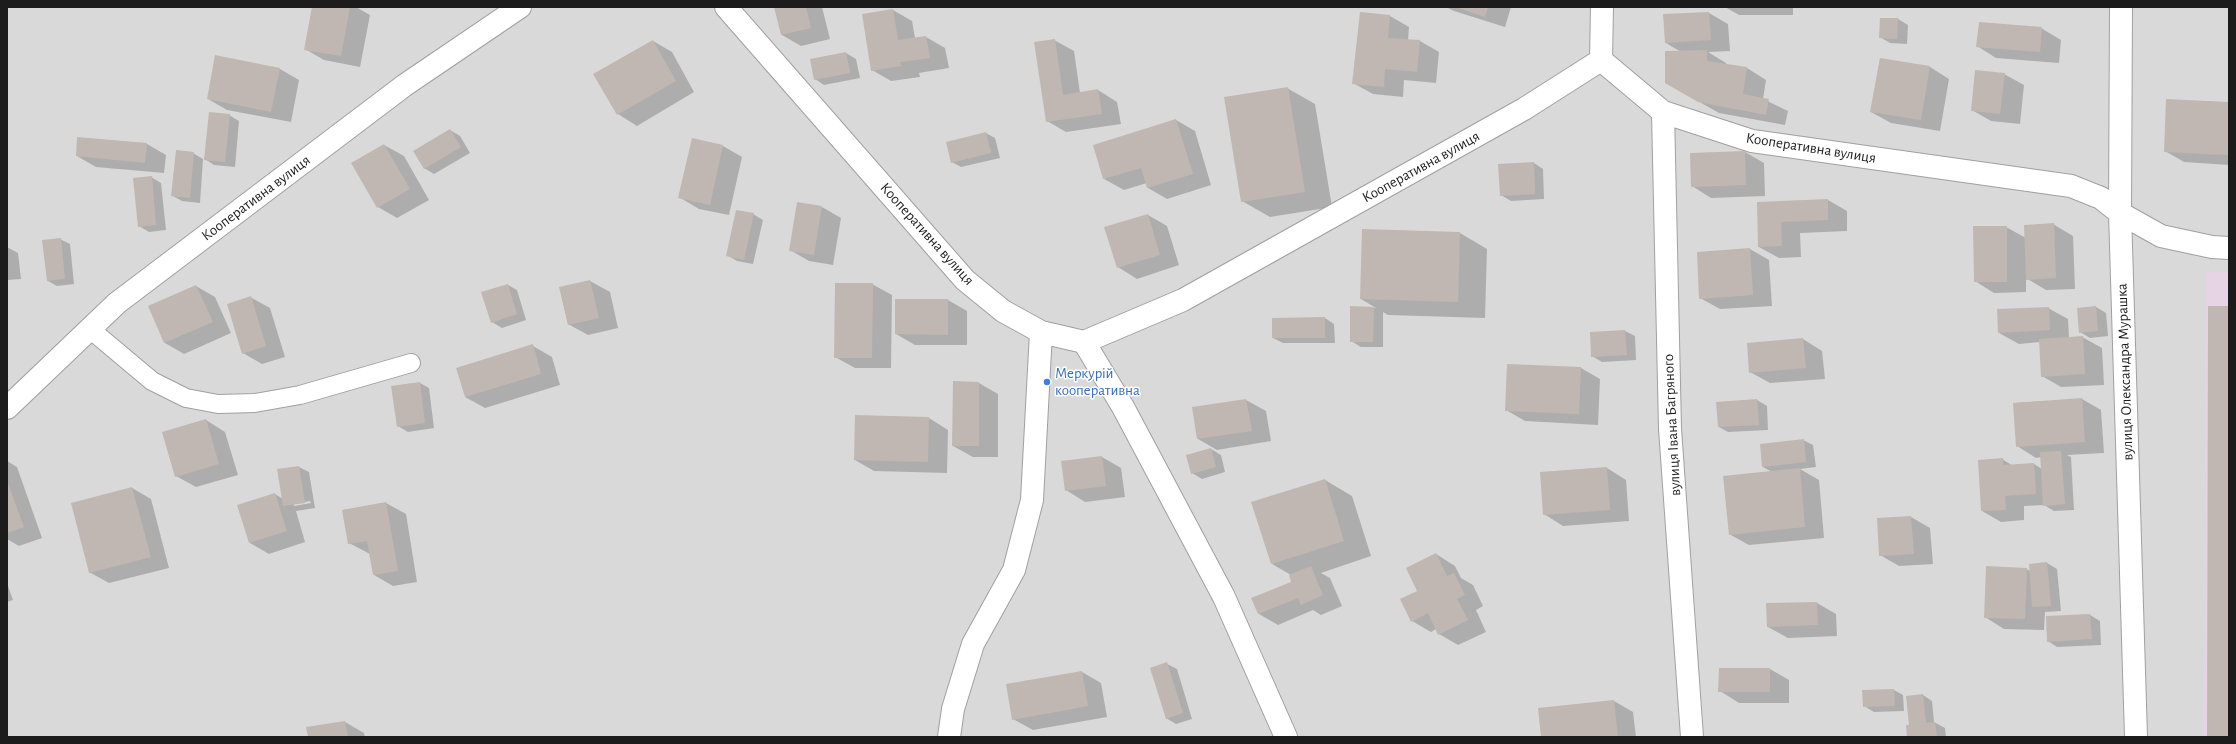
<!DOCTYPE html>
<html>
<head>
<meta charset="utf-8">
<style>
  body { margin:0 }
  #map { position:relative; width:2236px; height:744px; overflow:hidden; background:#ede8e2; font-family:"Alegreya Sans",sans-serif }
  canvas { display:block }
  .frame { position:absolute; inset:0; border:8px solid #1c1c1c; pointer-events:none }
</style>
</head>
<body>
<div id="map">
<canvas width="2236" height="744"></canvas>
<div class="frame"></div>
</div>
<script>
const ctx = document.querySelector('canvas').getContext('2d');
ctx.lineJoin = 'round';
function fill(path, color) {
  ctx.fillStyle = color;
  ctx.fill(path, 'evenodd');
}
function toPath(rows) {
  const path = new Path2D();
  for (const r of rows) {
    path.moveTo(r[0], r[1]);
    for (let i = 2; i < r.length; i += 2) path.lineTo(r[i], r[i + 1]);
  }
  return path;
}
function trace(path, color, width, dash) {
  ctx.strokeStyle = color;
  ctx.lineWidth = width;
  ctx.lineCap = dash ? 'butt' : 'round';
  ctx.setLineDash(dash || []);
  ctx.stroke(path);
}
function drawText(font, color, halo, rows, align = 'center') {
  ctx.font = font + ' "Alegreya Sans",sans-serif';
  ctx.lineWidth = 3;
  ctx.setLineDash([]);
  ctx.textBaseline = 'middle';
  ctx.strokeStyle = halo;
  ctx.fillStyle = color;
  for (const [text, x, y, turn = 0] of rows) {
    ctx.save();
    ctx.translate(x, y);
    ctx.rotate((+turn || 0) * Math.PI / 180);
    ctx.textAlign = isNaN(turn) ? turn : align;
    if (halo) ctx.strokeText(text, 0, 0);
    ctx.fillText(text, 0, 0);
    ctx.restore();
  }
}
const residential = toPath([
  [7,7,2229,7,2229,737,7,737]
]);
const industrial = toPath([
  [2206,271,2229,273,2229,737,2202,737,2205,639]
]);
const shadow = toPath([
  [313,7,356,7,370,15,360,67,324,60,305,49],
  [775,7,822,7,830,39,801,46,782,35],
  [1446,7,1511,7,1505,27,1454,11],
  [1725,7,1793,7,1793,15,1739,15],
  [893,10,912,21,915,38,926,37,945,48,949,68,919,73,920,77,891,81,872,70],
  [1361,13,1390,16,1409,27,1408,40,1420,41,1439,52,1436,83,1404,80,1403,97,1373,94,1353,83],
  [1709,13,1728,24,1730,51,1708,52,1726,63,1726,65,1747,68,1766,80,1763,99,1788,111,1785,125,1719,113,1666,83,1681,52,1666,43],
  [1881,19,1898,19,1908,25,1907,44,1890,43,1880,37],
  [2041,28,2061,40,2059,63,1996,58,1977,46],
  [1054,40,1074,51,1080,93,1098,90,1117,102,1121,124,1066,132,1047,121],
  [653,41,672,52,694,92,637,126,618,114],
  [846,53,856,59,860,78,824,85,815,79],
  [1880,59,1930,67,1949,79,1940,131,1891,123,1871,112],
  [280,69,299,80,291,122,227,110,208,99],
  [2004,74,2024,85,2020,124,1991,121,1972,110],
  [1287,88,1315,104,1332,207,1270,217,1242,201],
  [2229,103,2229,165,2184,162,2165,151],
  [229,115,239,121,235,167,214,165,205,159],
  [1176,120,1195,131,1211,185,1167,199,1148,188,1147,183,1124,190,1104,179],
  [450,130,460,136,470,153,434,174,424,168],
  [986,133,995,138,1000,158,961,167,952,162],
  [147,144,166,155,164,173,96,167,77,156],
  [384,145,404,156,429,200,397,218,378,207],
  [723,146,742,157,729,215,699,209,679,197],
  [1745,152,1764,163,1765,196,1711,198,1692,186],
  [193,153,203,159,200,203,182,201,173,196],
  [1534,163,1543,169,1544,199,1511,201,1501,195],
  [151,177,161,183,166,230,149,232,139,226],
  [1828,200,1847,211,1847,231,1800,233,1801,257,1779,258,1759,247,1758,203],
  [822,207,841,218,833,265,809,261,790,250],
  [753,214,763,220,753,264,737,261,727,255],
  [1148,215,1167,226,1179,265,1137,279,1118,267],
  [2053,224,2073,236,2075,289,2046,290,2026,278,2026,292,1994,293,1975,281,2006,227,2026,238],
  [1363,230,1460,233,1487,249,1485,318,1388,315,1383,312,1383,347,1361,347,1351,341,1351,307,1376,308,1361,299],
  [60,239,70,244,74,284,57,286,48,281],
  [7,247,18,253,21,279,7,280],
  [1750,249,1769,260,1772,306,1720,309,1700,298],
  [590,281,610,292,618,328,588,335,568,324,560,288],
  [872,284,892,295,891,368,855,368,835,357],
  [508,285,517,290,526,320,502,328,492,322],
  [196,286,215,297,231,333,184,354,165,343,149,306],
  [250,297,270,308,285,357,262,364,243,353],
  [896,300,948,300,967,311,967,345,915,345,896,334],
  [2096,307,2106,313,2108,336,2090,338,2080,332],
  [2048,308,2068,319,2069,338,2082,337,2102,348,2104,385,2061,387,2042,376,2040,342,2019,344,1999,333],
  [1325,318,1334,324,1335,343,1283,343,1273,338],
  [1625,331,1635,336,1636,360,1602,362,1592,356,1591,333],
  [1803,339,1822,351,1825,379,1770,383,1750,372],
  [533,346,552,357,560,385,485,408,465,397],
  [1581,368,1600,379,1598,425,1525,421,1506,410],
  [954,382,979,383,998,394,998,457,973,457,953,446],
  [420,383,429,388,434,428,408,432,398,426],
  [2082,399,2101,410,2104,453,2067,455,2071,457,2074,510,2054,511,2044,505,2024,506,2024,520,2001,522,1982,511,2002,459,2013,466,2034,464,2042,469,2041,457,2036,458,2017,446,2014,403],
  [1246,400,1266,411,1271,441,1217,450,1198,439,1193,408],
  [1757,400,1767,406,1768,430,1728,432,1719,427],
  [856,416,929,418,948,430,947,473,874,471,855,460],
  [206,420,225,432,238,475,196,487,176,476],
  [1803,440,1813,445,1816,467,1800,469,1819,480,1824,538,1749,545,1729,534,1772,472,1763,467],
  [1211,449,1221,455,1225,472,1202,479,1192,473],
  [1102,457,1121,468,1125,497,1085,502,1066,490],
  [7,461,17,467,42,538,19,546,7,539],
  [299,467,309,472,315,508,296,511,305,542,269,554,250,543,238,506,275,494,283,499,279,470],
  [310,501,311,503,294,506,294,504],
  [1607,468,1626,480,1629,521,1563,526,1544,514],
  [1325,480,1352,496,1371,556,1321,573,1330,578,1342,606,1321,615,1313,610,1278,625,1259,614,1253,599,1292,582,1291,575,1272,564],
  [132,488,151,499,169,568,109,583,89,572],
  [386,503,406,514,417,582,393,586,374,575,370,554,349,543,344,510],
  [1911,517,1930,528,1933,564,1899,566,1880,555],
  [1436,554,1455,566,1461,578,1473,585,1483,606,1476,610,1486,632,1458,645,1439,634,1436,629,1431,632,1412,621,1419,592],
  [2047,563,2057,569,2061,611,2045,612,2044,630,2004,629,1985,617,2026,569,2030,571,2030,565],
  [7,583,13,600,7,602],
  [1817,603,1836,614,1837,636,1788,638,1768,627,1767,604],
  [2090,615,2100,621,2101,645,2057,647,2048,641,2047,617],
  [1167,664,1177,669,1192,719,1176,724,1166,718],
  [1770,669,1789,680,1789,703,1739,703,1720,691],
  [1082,672,1101,683,1107,717,1033,730,1013,719],
  [1894,690,1903,695,1904,711,1874,712,1864,706],
  [1923,695,1932,701,1934,722,1945,728,1946,737,1908,737,1910,726],
  [1614,701,1633,712,1636,737,1542,737],
  [345,722,364,733,365,737,309,737]
]);
const building = toPath([
  [312,7,350,7,341,56,304,50],
  [774,7,806,7,811,28,781,35],
  [1455,7,1488,7,1485,17],
  [893,9,898,40,926,36,930,58,900,62,901,66,871,71,862,14],
  [1360,12,1390,15,1388,38,1420,40,1417,72,1385,69,1384,87,1352,84],
  [1709,12,1711,40,1665,43,1663,14],
  [1880,18,1898,18,1897,39,1879,38],
  [1979,22,2042,27,2040,52,1976,47],
  [1055,39,1063,95,1098,89,1102,114,1046,122,1034,42],
  [653,40,676,81,617,115,593,74],
  [1707,50,1707,61,1747,67,1743,94,1769,99,1766,115,1698,102,1665,83,1665,51],
  [846,52,850,73,814,80,810,59],
  [215,55,280,68,271,112,207,99],
  [1880,58,1930,66,1921,120,1870,112],
  [1975,70,2005,73,2000,114,1971,111],
  [1288,87,1305,192,1241,202,1224,97],
  [2166,99,2229,102,2229,155,2164,152],
  [209,112,230,114,225,162,204,160],
  [1176,119,1193,174,1147,188,1141,168,1103,179,1093,145],
  [450,129,461,147,424,169,413,151],
  [986,132,991,153,951,163,946,142],
  [77,137,147,143,145,163,76,156],
  [692,138,723,145,710,205,678,198],
  [384,144,410,189,377,208,351,163],
  [176,150,194,152,190,198,171,196],
  [1745,151,1746,185,1691,187,1690,153],
  [1534,162,1535,194,1500,196,1498,164],
  [152,176,156,225,138,227,133,178],
  [1828,199,1828,220,1781,222,1782,246,1758,247,1757,202],
  [797,202,822,206,814,255,789,251],
  [736,210,754,213,744,260,726,256],
  [1148,214,1160,255,1117,268,1104,227],
  [2054,223,2056,278,2026,280,2024,225],
  [1973,226,2007,226,2007,282,1974,282],
  [1362,229,1460,232,1458,302,1360,299],
  [61,238,65,279,47,281,42,240],
  [1750,248,1753,295,1699,299,1697,252],
  [590,280,599,318,568,325,559,287],
  [835,283,873,283,872,358,834,358],
  [508,284,517,314,491,323,481,292],
  [196,285,213,322,164,343,148,306],
  [251,296,266,346,242,354,227,304],
  [895,299,948,299,948,335,895,334],
  [1350,306,1374,307,1373,342,1350,342],
  [2096,306,2098,331,2079,333,2077,308],
  [2208,306,2229,306,2229,737,2207,737],
  [2049,307,2050,330,1998,333,1997,309],
  [1325,317,1325,338,1272,338,1272,318],
  [1625,330,1627,355,1591,357,1590,332],
  [2083,336,2085,374,2041,377,2039,339],
  [1803,338,1806,368,1749,373,1747,343],
  [533,344,541,374,465,397,456,368],
  [1507,364,1581,367,1579,414,1505,411],
  [953,381,979,382,979,446,952,446],
  [420,382,425,423,397,427,391,386],
  [2082,398,2085,442,2016,447,2013,403],
  [1246,399,1252,431,1197,439,1192,407],
  [1757,399,1759,425,1718,427,1716,402],
  [855,415,929,417,928,462,854,460],
  [206,419,219,464,175,477,162,432],
  [1804,439,1806,462,1762,467,1760,444],
  [1211,448,1216,467,1191,474,1186,455],
  [2061,451,2065,504,2043,506,2040,452],
  [1102,456,1106,486,1065,491,1061,461],
  [2003,458,2003,465,2034,463,2036,494,2005,496,2006,510,1981,511,1978,460],
  [299,466,305,503,283,506,277,469],
  [1607,467,1610,510,1543,515,1540,472],
  [1800,468,1805,527,1729,535,1723,476],
  [1325,479,1344,541,1271,564,1251,502],
  [7,481,24,527,7,533],
  [132,487,151,557,89,573,71,503],
  [275,493,287,531,249,543,237,505],
  [386,502,398,571,373,575,367,541,348,544,342,510],
  [1911,516,1914,554,1879,556,1877,518],
  [1436,553,1447,576,1454,573,1465,595,1457,599,1468,620,1438,635,1428,613,1411,622,1400,599,1417,591,1406,568],
  [2047,562,2051,606,2032,607,2029,564],
  [1311,566,1323,595,1301,605,1298,598,1258,614,1251,598,1291,582,1289,575],
  [1986,566,2027,568,2025,619,1984,618],
  [1817,602,1818,625,1767,627,1766,603],
  [2090,614,2092,639,2047,642,2046,616],
  [1167,662,1183,713,1166,719,1150,668],
  [1719,668,1770,668,1770,692,1718,692],
  [1082,671,1088,706,1012,720,1006,684],
  [1894,689,1895,706,1863,707,1862,690],
  [1923,694,1926,723,1935,722,1937,737,1907,737,1906,725,1909,725,1906,696],
  [1614,700,1618,737,1541,737,1538,708],
  [345,721,348,737,308,737,306,727]
]);
const service = toPath([
  [90,329,152,381,186,398,218,404,255,403,300,395,411,363]
]);
const minor = toPath([
  [726,7,965,280,1003,311,1041,332,1084,342,1183,300,1524,109,1601,60],
  [2121,7,2120,213,2136,737],
  [1601,60,1663,112,1752,141,2071,186,2101,198,2120,213,2161,236,2212,247,2229,248],
  [1601,60,1602,7],
  [1663,112,1670,429,1692,737],
  [1084,342,1123,407,1224,597,1286,737],
  [7,408,117,303,405,85,520,7],
  [949,737,953,709,973,644,1014,570,1032,500,1041,332]
]);
const markers = [
  [1047,382,4,"#3f7fe0"]
];
const streetNames = [
  ["Кооперативна вулиця",1811,148,9],
  ["Кооперативна вулиця",1421,167,-29],
  ["Кооперативна вулиця",256,198,-37],
  ["Кооперативна вулиця",927,234,48],
  ["вулиця Олександра Мурашка",2125,372,-92],
  ["вулиця Івана Багряного",1672,425,-93]
];
const shopNames = [
  ["Меркурій",1055,373],
  ["кооперативна",1055,390]
];
fill(residential, '#dad9d9');
fill(industrial, '#e6d4e5');
fill(shadow, '#0003');
fill(building, '#c1b7b2');
trace(service, '#a0a0a0', 20);
trace(minor, '#a0a0a0', 24);
trace(service, '#fff', 18);
trace(minor, '#fff', 22);
for (const [x, y, r, color] of markers) {
  const dot = new Path2D();
  dot.arc(x, y, r, 0, 2 * Math.PI);
  ctx.fillStyle = color;
  ctx.fill(dot);
  trace(dot, '#fff', 1.5);
}
drawText('15px', '#1c1c1c', '#fff', streetNames);
drawText('15px', '#366cbe', '#fff', shopNames, 'left');
</script>
</body>
</html>
